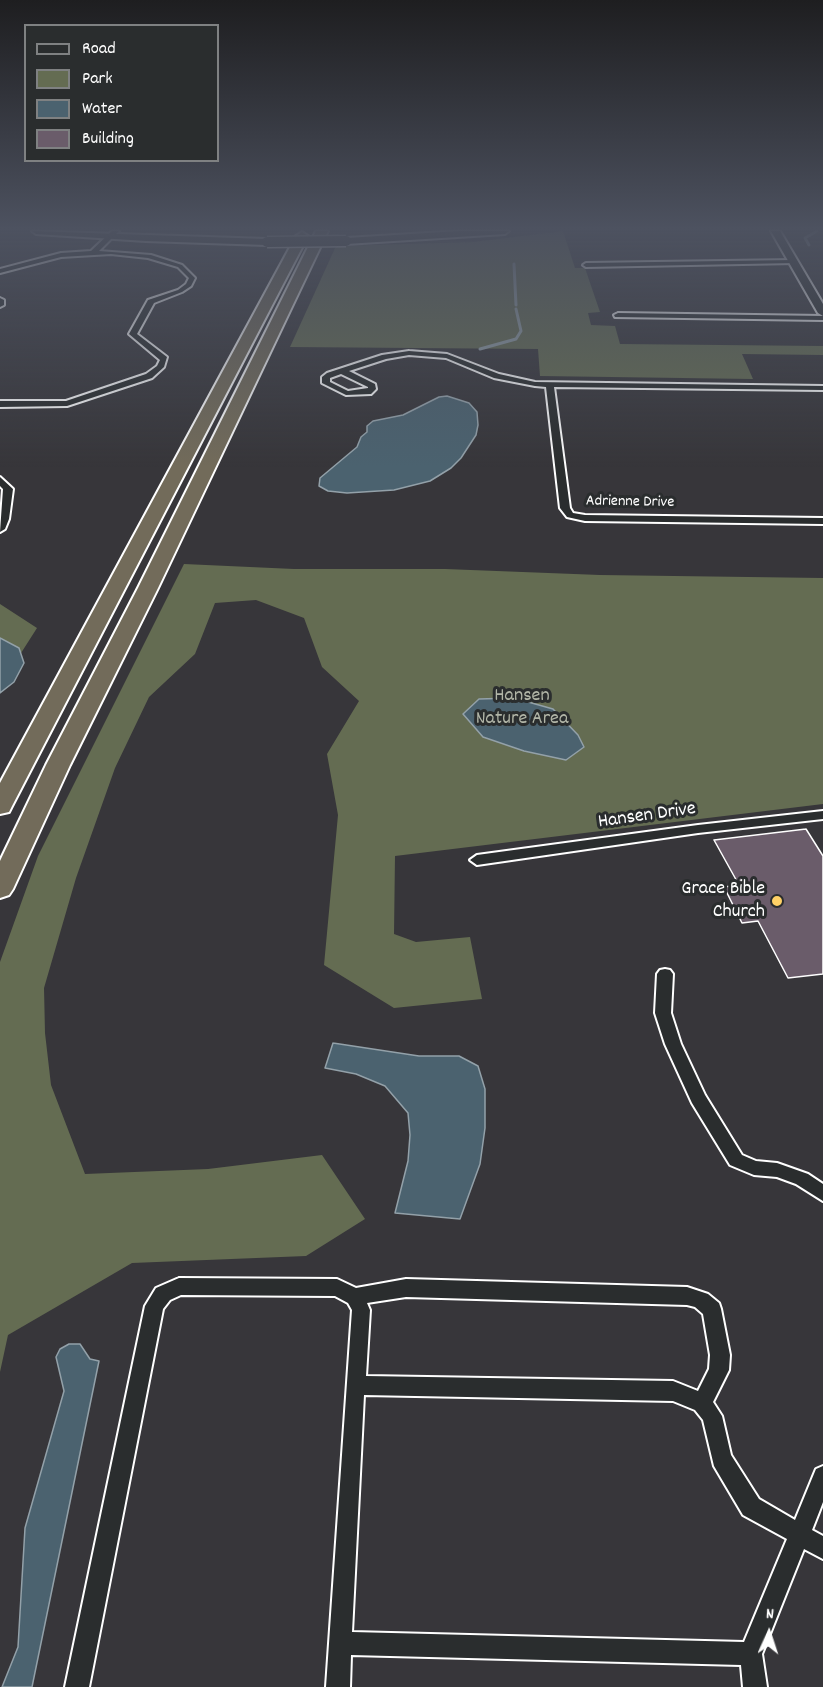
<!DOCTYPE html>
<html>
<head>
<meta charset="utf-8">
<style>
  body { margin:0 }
  #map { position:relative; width:823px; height:1687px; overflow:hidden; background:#37363a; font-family:Dekko,sans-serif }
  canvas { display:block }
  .legend { position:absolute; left:24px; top:24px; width:195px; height:138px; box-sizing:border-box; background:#2a2d2e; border:2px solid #7f8182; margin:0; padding:8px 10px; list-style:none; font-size:18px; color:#fff }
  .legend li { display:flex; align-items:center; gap:12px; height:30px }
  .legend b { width:30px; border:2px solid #7f8182 }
  .north { position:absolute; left:739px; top:1603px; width:60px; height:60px; -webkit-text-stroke:4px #2a2d2e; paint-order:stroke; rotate:3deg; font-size:16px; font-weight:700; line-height:24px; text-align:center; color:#fff }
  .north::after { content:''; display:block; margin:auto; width:21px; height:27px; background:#fff; clip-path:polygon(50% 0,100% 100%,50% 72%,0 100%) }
</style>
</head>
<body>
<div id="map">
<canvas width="823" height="1687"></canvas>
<ul class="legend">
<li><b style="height:8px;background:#2a2d2e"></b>Road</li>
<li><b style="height:16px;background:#646c52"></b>Park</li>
<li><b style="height:16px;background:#4b626f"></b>Water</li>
<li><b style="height:16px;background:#6a5c6a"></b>Building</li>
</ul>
<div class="north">N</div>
</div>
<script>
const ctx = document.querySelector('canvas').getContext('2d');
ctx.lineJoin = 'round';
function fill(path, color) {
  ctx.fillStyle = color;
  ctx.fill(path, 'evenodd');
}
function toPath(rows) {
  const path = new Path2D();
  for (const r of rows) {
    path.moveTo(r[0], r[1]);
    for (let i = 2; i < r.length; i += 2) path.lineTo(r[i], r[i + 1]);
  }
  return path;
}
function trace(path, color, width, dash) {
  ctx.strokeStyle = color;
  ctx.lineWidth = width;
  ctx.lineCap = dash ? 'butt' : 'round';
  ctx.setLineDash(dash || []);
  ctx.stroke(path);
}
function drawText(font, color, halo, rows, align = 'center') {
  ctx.font = font + ' Dekko,sans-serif';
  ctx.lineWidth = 6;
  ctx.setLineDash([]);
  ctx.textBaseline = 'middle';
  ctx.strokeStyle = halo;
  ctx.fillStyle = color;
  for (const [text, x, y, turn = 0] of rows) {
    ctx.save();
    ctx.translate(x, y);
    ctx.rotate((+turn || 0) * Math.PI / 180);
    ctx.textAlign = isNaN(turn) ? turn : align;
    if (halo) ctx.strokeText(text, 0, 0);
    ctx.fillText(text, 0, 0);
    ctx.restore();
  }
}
const green = toPath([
  [563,231,575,268,585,268,600,312,588,313,591,325,615,326,620,344,823,346,823,355,742,354,753,379,540,376,538,349,290,347,336,246,473,242],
  [184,564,294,569,445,569,600,575,823,578,823,804,395,856,394,934,416,942,470,937,482,999,394,1008,324,965,338,815,327,754,359,701,322,667,304,618,256,600,215,603,195,654,149,697,115,768,76,878,44,988,45,1033,51,1085,85,1174,208,1169,322,1155,365,1219,306,1256,132,1263,8,1335,0,1372,0,962,38,856],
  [0,604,37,628,0,686]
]);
const water = toPath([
  [447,396,469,403,477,412,478,425,476,435,461,458,451,468,430,481,394,490,347,493,328,491,319,486,320,478,357,447,361,437,367,432,367,426,373,421,403,415,439,397,447,396],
  [0,638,19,648,24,663,14,682,0,693,0,638],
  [514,698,553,709,578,735,584,747,566,760,524,751,483,737,463,714,479,699,514,698],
  [333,1043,419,1056,459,1056,478,1066,485,1089,485,1128,480,1164,460,1219,395,1213,408,1161,410,1135,408,1113,385,1086,356,1074,325,1068,333,1043],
  [69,1344,80,1344,90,1359,99,1361,32,1687,2,1687,18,1647,25,1528,64,1391,56,1357,60,1349,69,1344]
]);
const stream = toPath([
  [809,245,805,238,817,231],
  [514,264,516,305],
  [480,349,516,339,521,331,516,309]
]);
const building = toPath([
  [806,829,823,856,823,974,788,978,758,921,742,923,724,887,739,885,714,840,806,829]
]);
const street = toPath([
  [112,231,119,231,99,251,151,255,182,265,195,278,191,286,182,292,154,303,137,334,167,357,164,367,152,378,67,406,0,407,0,401,66,401,146,374,157,366,160,360,129,334,148,300,178,290,186,284,189,278,178,267,148,258,111,254,61,257,0,273,0,269,61,253,91,251,112,231],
  [793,260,795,263,586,267,583,265,586,263,793,260],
  [0,298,4,300,4,305,0,307,0,298],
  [618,313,823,316,823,320,615,317,614,315,618,313],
  [409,351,447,354,499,374,535,382,823,386,823,390,554,387,570,508,573,513,585,515,823,518,823,524,585,521,567,517,560,508,546,387,535,386,494,378,446,358,409,355,386,359,349,371,375,384,376,389,371,394,346,395,322,383,322,377,327,373,382,355,409,351],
  [341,374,368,387,368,388,348,391,330,382,330,378,341,374],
  [0,477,13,489,9,519,5,529,0,532,3,489,0,486,0,477],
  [823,811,823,819,698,833,477,865,470,860,477,855,698,825,823,811],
  [665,969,670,970,673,974,671,1013,681,1044,705,1095,742,1155,756,1161,777,1163,808,1174,823,1184,823,1201,796,1184,777,1177,754,1175,730,1165,692,1103,665,1044,655,1013,657,974,660,970,665,969],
  [179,1278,337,1279,356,1288,406,1279,687,1287,708,1294,719,1303,721,1309,730,1355,729,1370,713,1402,722,1416,731,1455,759,1499,795,1520,816,1469,823,1466,823,1502,812,1530,823,1536,823,1559,804,1549,762,1654,767,1687,743,1687,741,1665,351,1655,350,1687,326,1687,352,1310,348,1303,335,1296,181,1295,170,1300,163,1309,89,1687,65,1687,145,1306,156,1288,179,1278],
  [406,1297,687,1305,695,1307,703,1314,710,1355,709,1369,698,1391,673,1381,366,1376,370,1310,367,1303,406,1297],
  [364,1395,673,1401,695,1410,703,1420,714,1466,743,1515,787,1539,744,1642,352,1632,364,1395]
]);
const secondary = toPath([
  [32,231,267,239,272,242,267,245,146,241,36,234,32,231],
  [459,231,509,231,505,234,346,244,341,241,346,238,459,231],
  [771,231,780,231,823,304,823,316,818,313,771,231]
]);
const highway = toPath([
  [316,231,328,231,158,588,70,765,13,889,9,895,0,898,0,861,46,765,138,588,316,231],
  [302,232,308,236,12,806,9,812,0,814,0,783,296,236,302,232]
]);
const secondaryBridge = toPath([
  [267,242,346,241]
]);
const markers = [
  [777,901,6,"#ffd166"]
];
const farStreetnames = [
  ["Adrienne Drive",630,503,1]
];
const parkNames = [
  ["Hansen",522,697],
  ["Nature Area",522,720]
];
const streetNames = [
  ["Hansen Drive",647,817,-8]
];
const poiNames = [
  ["Grace Bible",765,890],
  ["Church",765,913]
];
fill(green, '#646c52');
fill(water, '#4b626f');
trace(water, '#93a1a9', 1.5);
trace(stream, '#93a1a9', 3);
fill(building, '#6a5c6a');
trace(building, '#fff', 1.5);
trace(street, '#fff', 4);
trace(secondary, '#fff', 4);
trace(highway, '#fff', 4);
fill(street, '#2a2d2e');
fill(secondary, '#2a2d2e');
fill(highway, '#726b5a');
trace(secondaryBridge, '#fff', 13, []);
trace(secondaryBridge, '#2a2d2e', 10);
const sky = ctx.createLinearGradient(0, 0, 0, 467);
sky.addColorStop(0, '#1e1e20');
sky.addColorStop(0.49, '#4d5260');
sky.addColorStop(1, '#4d526000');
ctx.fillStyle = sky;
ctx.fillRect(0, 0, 823, 467);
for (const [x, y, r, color] of markers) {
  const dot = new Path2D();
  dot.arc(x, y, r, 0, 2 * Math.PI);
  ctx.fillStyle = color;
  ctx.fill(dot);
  trace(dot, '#2a2d2e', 2);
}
drawText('16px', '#fff', '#2a2d2e', farStreetnames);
drawText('20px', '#b2b6a8', '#2a2d2e', parkNames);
drawText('20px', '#fff', '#2a2d2e', streetNames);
drawText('20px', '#fff', '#2a2d2e', poiNames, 'right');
</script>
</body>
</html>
